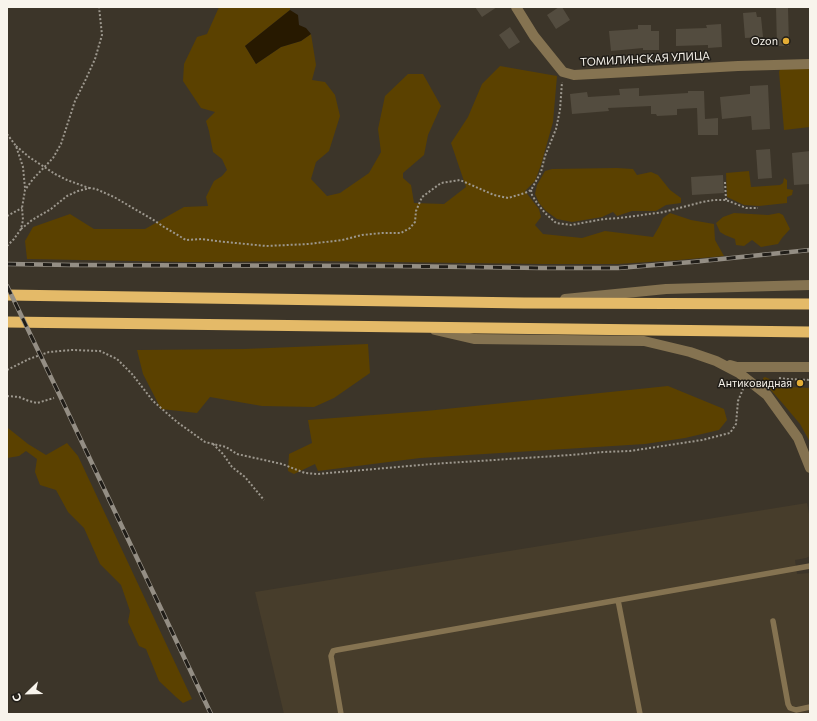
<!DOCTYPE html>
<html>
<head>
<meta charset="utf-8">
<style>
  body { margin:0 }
  #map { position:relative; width:817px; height:721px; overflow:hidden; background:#3c3529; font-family:Commissioner,sans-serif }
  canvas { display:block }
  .frame { position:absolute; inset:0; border:8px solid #f8f4ec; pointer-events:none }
  .north { position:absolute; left:8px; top:673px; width:40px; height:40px; -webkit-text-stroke:3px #201d18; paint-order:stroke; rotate:247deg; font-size:11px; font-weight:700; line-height:16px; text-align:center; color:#f8f4ec }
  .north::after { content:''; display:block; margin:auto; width:14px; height:18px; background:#f8f4ec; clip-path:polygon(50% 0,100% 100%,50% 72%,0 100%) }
</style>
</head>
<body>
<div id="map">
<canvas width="817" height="721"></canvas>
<div class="frame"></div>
<div class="north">С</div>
</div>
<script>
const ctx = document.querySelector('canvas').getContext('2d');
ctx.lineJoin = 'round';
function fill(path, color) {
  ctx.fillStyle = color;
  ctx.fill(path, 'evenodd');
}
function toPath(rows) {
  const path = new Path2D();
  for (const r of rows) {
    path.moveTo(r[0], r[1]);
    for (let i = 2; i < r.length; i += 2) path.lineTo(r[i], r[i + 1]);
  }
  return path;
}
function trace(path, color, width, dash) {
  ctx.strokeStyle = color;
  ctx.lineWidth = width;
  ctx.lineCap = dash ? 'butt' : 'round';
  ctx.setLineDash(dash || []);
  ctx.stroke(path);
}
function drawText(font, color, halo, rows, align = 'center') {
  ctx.font = font + ' Commissioner,sans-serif';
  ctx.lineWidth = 3;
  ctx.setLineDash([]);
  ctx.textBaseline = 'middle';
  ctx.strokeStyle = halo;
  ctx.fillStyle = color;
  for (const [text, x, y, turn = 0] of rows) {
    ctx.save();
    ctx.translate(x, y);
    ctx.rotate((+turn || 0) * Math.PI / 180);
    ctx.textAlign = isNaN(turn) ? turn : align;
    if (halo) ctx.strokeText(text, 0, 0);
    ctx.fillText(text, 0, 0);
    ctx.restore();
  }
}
const built = toPath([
  [807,503,810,519,810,556,806,558,795,560,797,574,810,573,810,714,284,714,255,592]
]);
const green = toPath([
  [219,7,290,7,290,10,245,46,256,64,281,47,301,41,311,34,316,65,312,80,325,82,335,95,340,116,329,151,316,162,311,179,327,196,340,193,369,173,381,152,378,129,385,96,408,74,423,74,441,106,428,135,424,155,403,173,403,178,411,185,414,203,444,204,466,187,451,143,468,117,482,84,500,66,557,76,553,122,541,165,535,181,525,191,539,209,541,217,535,225,543,234,582,238,605,231,653,237,660,225,663,218,670,213,691,220,714,224,715,240,724,256,679,260,618,264,542,264,311,261,188,262,27,259,25,241,33,227,70,214,94,229,145,229,184,207,208,206,206,197,214,181,222,176,227,170,222,159,213,152,209,131,206,121,215,112,201,108,183,81,184,64,197,37,207,34],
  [780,69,810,69,810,127,784,130,779,72],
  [617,168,633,169,637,175,651,172,658,175,670,190,681,198,681,203,666,205,656,211,632,211,617,216,613,212,602,217,572,222,557,219,546,211,539,203,535,194,537,185,545,171,552,169],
  [749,171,751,187,780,185,783,183,784,178,787,180,787,189,793,190,792,195,787,197,787,203,759,206,744,205,727,197,726,173],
  [734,213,768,215,779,213,783,215,790,229,782,238,778,244,761,247,752,240,744,246,736,245,735,239,725,235,720,232,716,223,723,217],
  [368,344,370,373,334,398,314,407,262,406,210,397,197,413,161,409,143,374,137,350,244,349],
  [765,377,788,387,810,388,810,442,800,424,784,405,763,381,763,378],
  [668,386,724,409,727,420,719,430,685,438,645,444,420,458,318,471,315,464,294,474,288,471,289,454,312,443,308,420,426,411],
  [8,428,28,444,46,455,67,443,78,456,192,699,183,703,176,697,159,681,146,649,139,646,128,622,130,611,121,585,100,564,84,528,68,512,56,490,40,485,35,472,37,459,26,451,19,456,7,458,7,429]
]);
const water = toPath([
  [290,10,298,15,299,25,306,28,311,34,301,41,281,47,256,64,245,46]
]);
const building = toPath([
  [475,7,497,7,482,17],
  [559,7,562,7,570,20,556,29,547,15],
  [776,7,788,7,789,46,777,46],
  [756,12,757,17,761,17,763,37,745,38,743,13],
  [721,24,722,47,708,48,708,45,676,46,676,29,707,28,706,25],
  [638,25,651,25,651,31,659,31,659,50,643,50,643,48,611,51,609,31,638,29],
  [510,27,520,42,509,49,499,35],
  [768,85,770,129,752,130,751,116,722,119,720,97,750,94,750,86],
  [639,88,639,96,688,93,688,91,704,91,705,119,718,118,718,135,698,135,697,108,677,109,677,115,657,116,656,114,651,114,651,106,608,108,609,111,572,114,570,94,587,92,588,97,620,95,619,89],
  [770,149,772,178,758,179,756,150],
  [810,151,810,184,794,185,792,153],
  [723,175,724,193,692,195,691,177]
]);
const path = toPath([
  [7,134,16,146,23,167,25,188],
  [16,146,29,157,55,174,67,180,89,188],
  [725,182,726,200],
  [531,190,532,195,537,203,545,213,556,223,571,225,604,219,620,218,664,212,702,202,714,200,726,200,746,208,758,208],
  [7,216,22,208],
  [21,229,32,220,51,209,67,196,78,191,90,188,96,189,114,197,152,219,164,227,186,240,202,239,216,241,266,246,309,244,342,240,362,235,382,233,401,233,410,228,415,222,416,211,422,197,441,183,460,180,494,195,508,198,525,193,531,190,541,172,545,156,556,129,560,110,562,82],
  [7,246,14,239,21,229,23,220,22,208,25,190,33,179,53,158,61,144,75,101,85,81,95,59,102,35,99,7],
  [7,370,29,359,49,352,72,350,100,351,117,359,132,374,153,401,177,422,205,442,226,447,237,454,282,464,305,473,317,474,432,464,571,455,603,452,630,451,702,440,730,433,736,424,738,401,743,389],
  [779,378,786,379,810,380],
  [7,396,19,397,29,401,37,403,54,398],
  [213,444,223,454,232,467,245,477,264,500]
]);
const service = toPath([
  [618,600,640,714],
  [773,621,788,704,790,708,796,710,810,707],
  [341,714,331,656,333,651,337,650,810,566]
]);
const minor = toPath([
  [516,7,534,36,563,72,574,75,738,66,810,64],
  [435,330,474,339,644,341,690,352,716,361,739,373,767,395,798,438,810,468],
  [730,365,737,367,810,367]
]);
const tertiary = toPath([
  [565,299,666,289,810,285]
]);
const trunk = toPath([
  [7,295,524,303,810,304],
  [7,322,810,332]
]);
const rail = toPath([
  [7,264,73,265,392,266,542,268,618,268,692,262,810,250],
  [7,286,61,398,211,714]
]);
const markers = [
  [786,41,4,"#e4ad35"],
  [800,383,4,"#e4ad35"]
];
const poiNames = [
  ["Ozon",778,41],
  ["Антиковидная",792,383]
];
const streetNames = [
  ["ТОМИЛИНСКАЯ УЛИЦА",645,59,-3]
];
fill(built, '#473d2b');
fill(green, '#5b4100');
fill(water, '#271900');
fill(building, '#534c3f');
trace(path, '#9d988e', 2, [2, 2]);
trace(service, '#857351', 5.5);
trace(minor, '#857351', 10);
trace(tertiary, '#857351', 10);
trace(trunk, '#e4ba68', 11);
trace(rail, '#948e84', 4.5);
trace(rail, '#201d18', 3, [9]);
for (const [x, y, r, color] of markers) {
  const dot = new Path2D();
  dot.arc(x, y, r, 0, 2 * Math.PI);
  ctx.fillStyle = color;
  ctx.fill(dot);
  trace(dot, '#201d18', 1.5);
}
drawText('11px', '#f8f4ec', '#201d18', poiNames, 'right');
drawText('11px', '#f8f4ec', '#201d18', streetNames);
</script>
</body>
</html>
